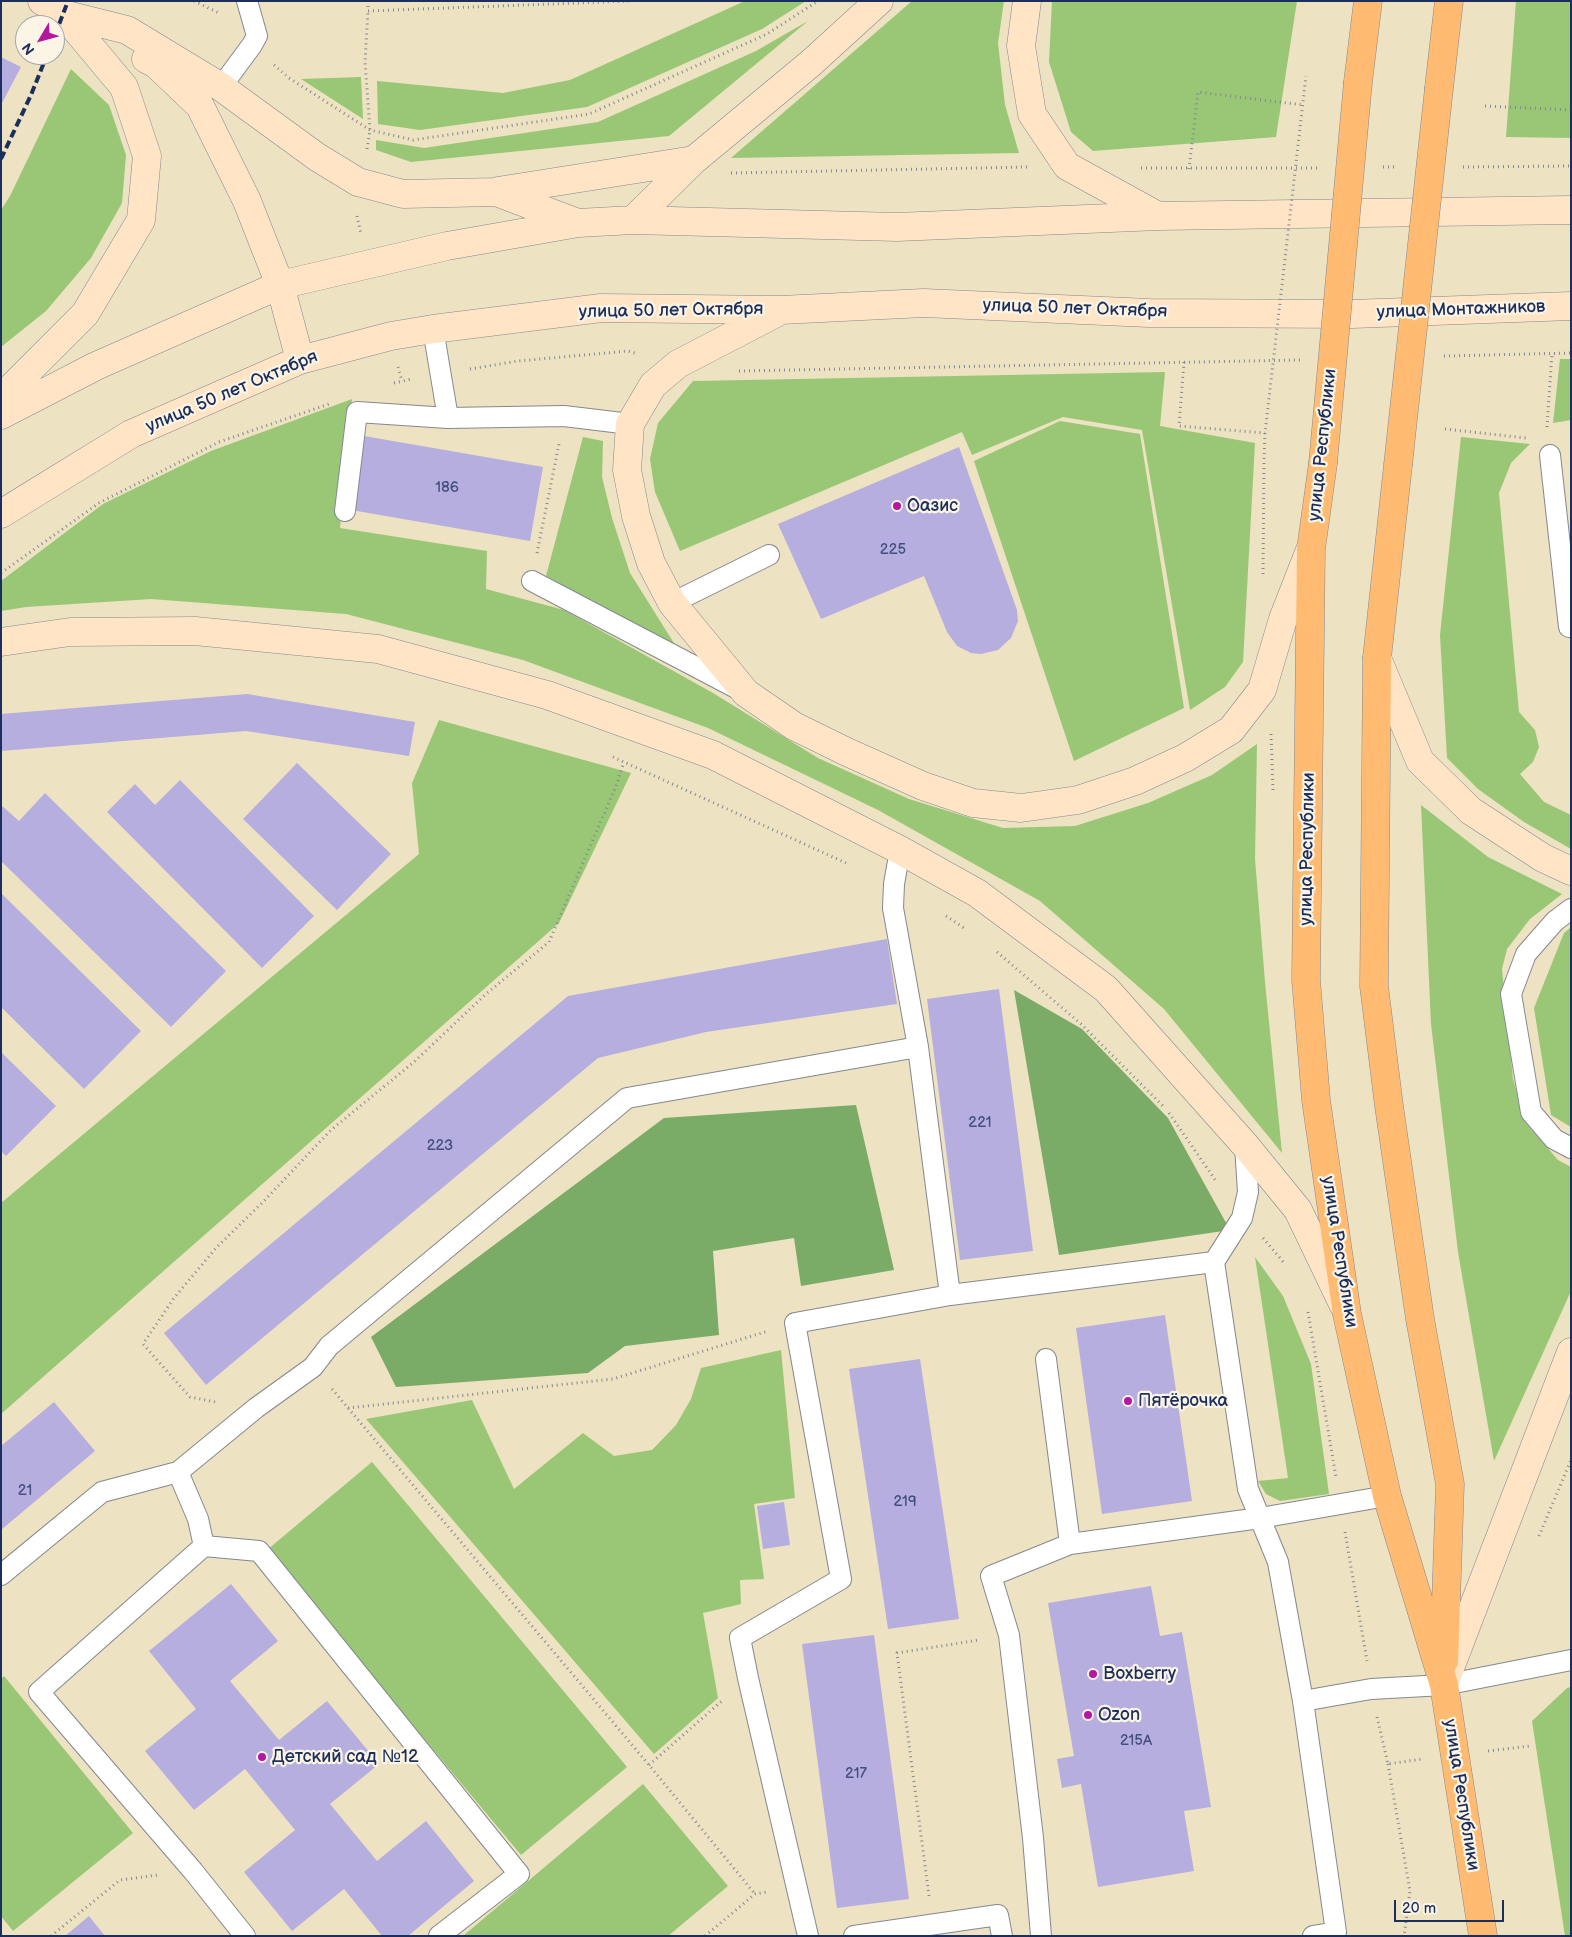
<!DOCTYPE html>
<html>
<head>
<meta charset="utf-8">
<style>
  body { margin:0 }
  #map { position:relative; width:1572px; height:1937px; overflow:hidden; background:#ede2c1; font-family:"Balsamiq Sans",sans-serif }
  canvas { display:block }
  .frame { position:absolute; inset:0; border:2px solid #1b2f5e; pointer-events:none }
  .north { position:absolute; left:15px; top:15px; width:50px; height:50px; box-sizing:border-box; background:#fcf5e5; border:1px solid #a2a6af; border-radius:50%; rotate:233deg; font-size:14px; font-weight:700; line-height:20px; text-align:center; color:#1b2f5e }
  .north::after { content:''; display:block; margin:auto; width:18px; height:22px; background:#b5179e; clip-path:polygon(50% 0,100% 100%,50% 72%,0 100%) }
  .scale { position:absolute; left:1394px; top:1900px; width:110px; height:22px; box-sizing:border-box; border:2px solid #1b2f5e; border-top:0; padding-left:6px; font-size:15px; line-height:18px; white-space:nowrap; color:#1b2f5e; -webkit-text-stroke:4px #fcf5e5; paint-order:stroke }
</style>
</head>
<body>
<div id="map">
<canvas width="1572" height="1937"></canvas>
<div class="frame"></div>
<div class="north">N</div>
<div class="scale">20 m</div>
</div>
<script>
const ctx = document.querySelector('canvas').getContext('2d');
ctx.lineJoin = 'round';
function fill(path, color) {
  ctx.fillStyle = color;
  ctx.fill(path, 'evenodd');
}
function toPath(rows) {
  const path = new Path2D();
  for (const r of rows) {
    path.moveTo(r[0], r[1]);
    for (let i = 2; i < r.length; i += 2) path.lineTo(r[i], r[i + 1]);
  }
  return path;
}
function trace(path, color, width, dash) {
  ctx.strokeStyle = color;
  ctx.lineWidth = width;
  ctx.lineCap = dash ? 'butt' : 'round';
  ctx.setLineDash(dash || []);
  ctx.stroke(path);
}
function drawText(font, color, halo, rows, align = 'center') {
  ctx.font = font + ' "Balsamiq Sans",sans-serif';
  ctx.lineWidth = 4.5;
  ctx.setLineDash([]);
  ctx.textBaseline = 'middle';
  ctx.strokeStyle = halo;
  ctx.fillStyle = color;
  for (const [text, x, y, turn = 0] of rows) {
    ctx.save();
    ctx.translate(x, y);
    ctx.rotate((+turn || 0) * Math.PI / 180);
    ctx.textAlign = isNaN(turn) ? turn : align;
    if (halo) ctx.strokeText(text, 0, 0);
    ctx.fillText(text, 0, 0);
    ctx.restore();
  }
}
const green = toPath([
  [745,1,806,1,762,29,587,107,420,130,378,124,377,81,503,93,570,80],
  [912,1,1004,1,998,43,1005,105,1019,153,731,158],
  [1052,1,1297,1,1276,137,1093,151,1071,132,1049,62],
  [1516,1,1571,1,1571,138,1506,137],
  [808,21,669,136,411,162,376,150,376,140,424,148,598,122,756,51],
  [71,69,109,105,126,155,122,203,91,258,46,311,1,347,1,210,10,196],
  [361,77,363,119,301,79],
  [1560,359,1571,359,1571,420,1553,423],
  [1165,372,1160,426,1255,443,1243,662,1225,687,1190,710,1142,430,1063,417,972,455,962,432,680,551,655,492,650,459,658,423,693,381],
  [352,399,340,528,487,551,486,589,564,610,713,693,818,758,909,799,1003,828,1075,826,1148,803,1212,775,1257,744,1255,859,1265,982,1282,1153,1164,1009,1040,901,878,810,708,728,523,660,346,614,151,599,26,607,1,611,1,581,103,504,211,451],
  [1060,421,1140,434,1184,708,1074,761,974,461],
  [583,437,603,441,602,477,612,518,630,573,677,648,546,576],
  [1461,437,1530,444,1511,463,1499,493,1519,712,1535,730,1539,747,1533,762,1520,774,1544,802,1571,815,1571,849,1524,822,1478,789,1447,758,1440,635],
  [439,720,631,773,559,923,1,1414,1,1203,419,854,412,783],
  [1421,805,1488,857,1562,894,1530,919,1507,949,1502,969,1513,1079,1525,1122,1558,1160,1571,1167,1571,1291,1494,1461,1458,1252,1431,1024],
  [1571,927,1571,1127,1551,1115,1534,1008,1564,933],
  [1255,1257,1283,1296,1311,1364,1329,1494,1280,1501,1266,1494,1258,1481,1288,1478],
  [781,1350,795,1498,754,1504,764,1579,740,1580,741,1604,703,1613,718,1698,654,1754,366,1419,472,1400,514,1489,583,1433,614,1456,652,1450,676,1425,691,1399,701,1368],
  [372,1462,627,1767,521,1855,267,1550],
  [4,1676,133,1833,13,1931,1,1916,1,1679],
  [1571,1687,1571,1936,1565,1936,1532,1721,1567,1688],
  [643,1784,728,1886,668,1936,463,1936]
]);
const forest = toPath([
  [1014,990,1082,1029,1168,1118,1230,1230,1059,1255],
  [856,1105,894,1270,801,1286,794,1238,713,1251,719,1335,625,1346,588,1373,396,1387,371,1337,664,1118]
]);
const building = toPath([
  [1,57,21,67,1,105],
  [364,436,543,467,530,541,351,510],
  [959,447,1017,610,1018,621,1011,638,998,650,981,654,971,653,957,646,947,632,924,576,821,619,778,524],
  [247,694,415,722,409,756,246,731,1,751,1,714],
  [297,763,391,854,337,910,243,819],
  [180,780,314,916,262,968,107,812,135,784,155,805],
  [45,793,226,971,171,1027,1,861,1,805,19,821],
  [1,893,141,1031,84,1089,1,1007],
  [887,939,897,1004,706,1032,598,1058,206,1385,164,1333,568,996],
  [999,989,1033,1251,960,1260,927,999],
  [1,1052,56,1106,6,1156,1,1151],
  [1165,1315,1192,1501,1102,1514,1076,1328],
  [920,1359,959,1619,888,1629,849,1369],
  [54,1402,95,1451,1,1530,1,1446],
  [784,1502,790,1545,763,1549,757,1506],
  [231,1584,278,1641,230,1681,279,1740,327,1701,379,1764,330,1804,377,1861,426,1821,474,1881,408,1936,382,1936,344,1889,292,1931,244,1872,295,1830,245,1769,194,1810,145,1751,196,1709,149,1651],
  [1151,1586,1160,1636,1182,1632,1211,1807,1184,1811,1194,1871,1098,1887,1081,1784,1062,1788,1057,1759,1074,1756,1048,1603],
  [874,1635,909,1899,837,1908,802,1644],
  [89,1916,105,1936,65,1936]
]);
const path = toPath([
  [194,1,219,13],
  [368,1,368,11,629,1],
  [274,65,289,78,370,130,413,140,589,114,767,34,818,1],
  [1485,106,1571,110],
  [367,149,370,130,365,62,368,11],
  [1383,167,1397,167],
  [1463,167,1571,166],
  [1141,168,1317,168],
  [1189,169,1198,92,1303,105],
  [731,173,1027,167],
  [357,216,361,234],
  [1444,356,1571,353],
  [1184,362,1179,426,1265,433],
  [398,367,402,381],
  [470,369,518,361,628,351,638,354],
  [739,371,1300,360],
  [394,383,412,379],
  [1547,427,1552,353],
  [1445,429,1526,438],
  [537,553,559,444],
  [1,573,99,503,219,442,329,404],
  [1263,574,1264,459],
  [1271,734,1273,790],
  [613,757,846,863],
  [946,916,964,928],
  [997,952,1081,1024,1163,1106],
  [1169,1113,1216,1181],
  [1263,1238,1285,1264],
  [1308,1312,1336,1477],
  [332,1389,649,1765,755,1894],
  [215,1402,190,1397,143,1344,174,1298,216,1248,262,1203,331,1130,414,1062,486,994,549,942,616,786,624,762],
  [348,1408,613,1379,768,1331],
  [1345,1532,1367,1661],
  [1539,1536,1571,1460],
  [1377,1717,1388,1764,1422,1759],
  [1488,1751,1530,1746],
  [1388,1764,1410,1891,1404,1936],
  [649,1765,723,1700],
  [929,1896,897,1653,979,1640],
  [51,1936,120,1880,158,1875],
  [705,1936,755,1894,767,1892]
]);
const service = toPath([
  [221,87,252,45,257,36,247,1],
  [433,329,448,418],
  [1550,455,1569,627],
  [345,511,357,412,448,418,564,416,630,424],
  [532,581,738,689],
  [672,603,769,555],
  [1571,909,1555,921,1526,954,1511,994,1531,1112,1554,1139,1571,1148],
  [1214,1262,1242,1218,1248,1192,1245,1145],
  [950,1295,1214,1262,1248,1489,1278,1562,1303,1701,1336,1932,1313,1936],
  [1046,1359,1070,1544],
  [178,1472,256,1408,313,1367,329,1346,627,1098,918,1047],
  [1,1575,102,1492,178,1472,198,1519,204,1546],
  [1303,1701,1371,1689,1444,1685,1571,1660],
  [245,1936,193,1871,39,1692,204,1546,259,1551,519,1874,439,1936],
  [808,1936,748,1678,740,1638,841,1579,795,1323,950,1295,918,1047,893,908,894,884,900,850],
  [854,1936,998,1915,1002,1936],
  [1041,1936,1033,1838,1009,1635,991,1576,1070,1544,1260,1518,1387,1496]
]);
const secondary = toPath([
  [42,1,80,23],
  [1027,1,1021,46,1032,114,1067,166,1158,216],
  [63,14,127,30,221,87,317,157,358,182,403,194,496,192,578,223],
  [146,59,156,64,200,106,247,201,280,285,300,360],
  [498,191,694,160],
  [633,220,694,160,811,63,879,1],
  [778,312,678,364,653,385,630,424,627,470,636,516,651,563,672,603,746,693,794,726,847,752,923,786,973,803,1021,808,1078,800,1135,781,1185,758,1231,730,1262,690,1283,619,1310,550],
  [1,398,85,314,141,220,147,156,124,87,63,14],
  [1,415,96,366,280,285,447,246,578,223,633,220,897,227,1158,216,1571,210],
  [1,514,131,434,300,360,391,336,433,329,601,308,781,310,924,303,1149,313,1352,314,1571,306],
  [1,642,70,632,195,631,378,649,547,695,713,755,900,850,977,893,1106,989,1245,1145,1298,1210,1343,1304],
  [1377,658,1420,761,1471,811,1543,858,1571,871],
  [1445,1681,1571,1352]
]);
const primary = toPath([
  [1358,82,1368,1],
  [1439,88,1449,1],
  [1323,463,1311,549,1306,980,1316,1100,1347,1314,1387,1496,1444,1685,1483,1936],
  [1398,465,1377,658,1374,986,1389,1106,1420,1319,1450,1484,1444,1661]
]);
const rail = toPath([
  [55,35,68,1],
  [1,159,31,95,47,55]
]);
const pathBridge = toPath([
  [1264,459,1265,433,1306,76]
]);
const primaryBridge = toPath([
  [1323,463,1358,82],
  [1398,465,1439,88]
]);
const markers = [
  [897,506,5,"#b5179e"],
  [1128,1401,5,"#b5179e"],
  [1093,1674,5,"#b5179e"],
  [1088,1715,5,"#b5179e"],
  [262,1757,5,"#b5179e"]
];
const numberNames = [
  ["186",447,488],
  ["225",893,550],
  ["221",980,1123],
  ["223",440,1146],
  ["21",25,1491],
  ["219",905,1502],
  ["215А",1136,1741],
  ["217",856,1774]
];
const streetNames = [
  ["улица 50 лет Октября",1075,309,2],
  ["улица Монтажников",1461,310,-2],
  ["улица 50 лет Октября",671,311,-1],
  ["улица 50 лет Октября",232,392,-23],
  ["улица Республики",1323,445,-84],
  ["улица Республики",1308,849,-89],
  ["улица Республики",1339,1252,81],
  ["улица Республики",1461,1795,81]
];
const poiNames = [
  ["Оазис",907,506],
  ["Пятёрочка",1138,1401],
  ["Boxberry",1103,1674],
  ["Ozon",1098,1715],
  ["Детский сад №12",272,1757]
];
fill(green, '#99c776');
fill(forest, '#7aac67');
fill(building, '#b7aee0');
trace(service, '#848890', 22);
trace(secondary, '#848890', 29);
trace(primary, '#848890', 29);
trace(path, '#848890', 3, [1, 4]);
trace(service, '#fff', 20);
trace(secondary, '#ffe4c6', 28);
trace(primary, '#ffbb71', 28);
trace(rail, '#1b2f5e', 4, [8, 4]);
trace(primaryBridge, '#848890', 29, []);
trace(pathBridge, '#848890', 3, [1, 4]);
trace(primaryBridge, '#ffbb71', 28);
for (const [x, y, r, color] of markers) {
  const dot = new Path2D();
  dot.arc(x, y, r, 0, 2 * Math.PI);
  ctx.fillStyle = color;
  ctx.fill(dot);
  trace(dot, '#fcf5e5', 2);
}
drawText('15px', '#424f7e', null, numberNames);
drawText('18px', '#1b2f5e', '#fcf5e5', streetNames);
drawText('18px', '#1b2f5e', '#fcf5e5', poiNames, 'left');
</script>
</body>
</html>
